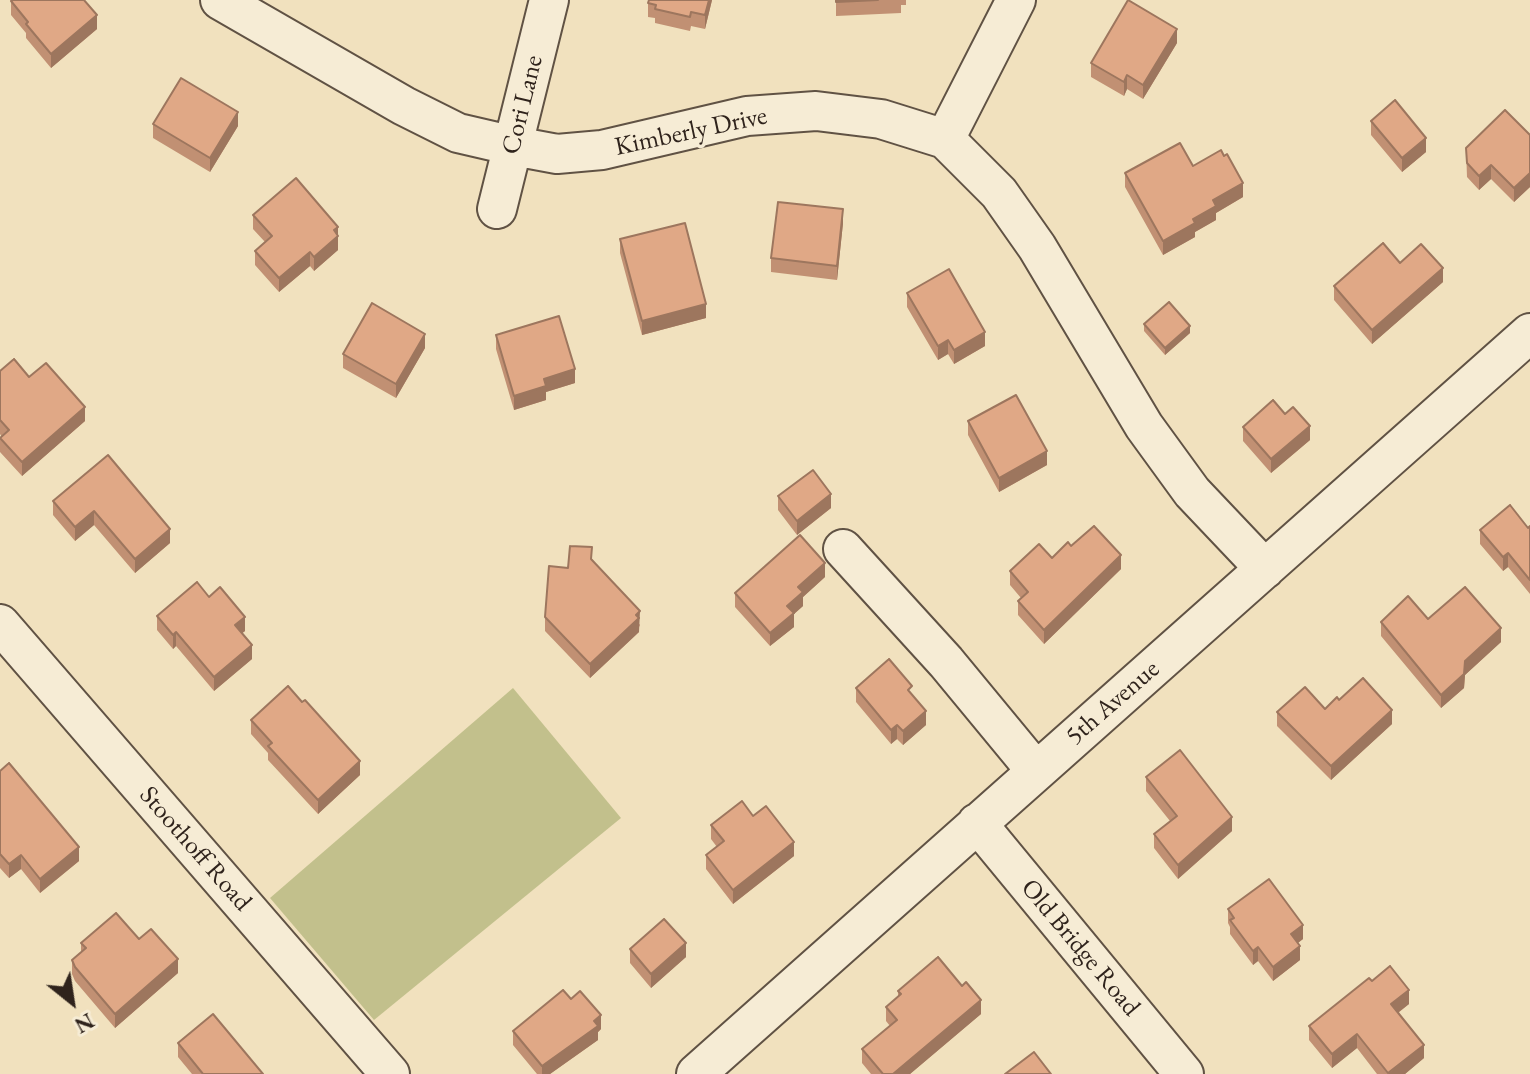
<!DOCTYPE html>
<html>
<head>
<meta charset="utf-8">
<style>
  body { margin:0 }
  #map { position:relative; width:1530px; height:1074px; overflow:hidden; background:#f1e1be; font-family:"EB Garamond",serif }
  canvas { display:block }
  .north { position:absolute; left:32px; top:962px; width:80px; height:80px; -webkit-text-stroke:6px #f6ecd5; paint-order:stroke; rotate:150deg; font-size:22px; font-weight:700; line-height:32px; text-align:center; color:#2f231c }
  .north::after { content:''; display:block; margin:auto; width:28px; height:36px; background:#2f231c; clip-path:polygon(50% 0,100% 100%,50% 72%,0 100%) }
</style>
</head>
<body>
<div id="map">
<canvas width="1530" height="1074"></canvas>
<div class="north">N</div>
</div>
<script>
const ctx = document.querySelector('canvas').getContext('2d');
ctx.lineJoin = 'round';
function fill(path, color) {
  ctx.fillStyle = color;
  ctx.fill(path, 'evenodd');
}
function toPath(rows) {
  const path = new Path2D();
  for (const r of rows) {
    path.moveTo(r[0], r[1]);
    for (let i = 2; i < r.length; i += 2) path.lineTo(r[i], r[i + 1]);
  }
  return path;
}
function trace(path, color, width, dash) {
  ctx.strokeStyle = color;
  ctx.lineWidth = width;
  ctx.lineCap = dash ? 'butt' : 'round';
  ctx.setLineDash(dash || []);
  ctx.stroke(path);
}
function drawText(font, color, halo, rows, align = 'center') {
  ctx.font = font + ' "EB Garamond",serif';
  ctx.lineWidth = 7;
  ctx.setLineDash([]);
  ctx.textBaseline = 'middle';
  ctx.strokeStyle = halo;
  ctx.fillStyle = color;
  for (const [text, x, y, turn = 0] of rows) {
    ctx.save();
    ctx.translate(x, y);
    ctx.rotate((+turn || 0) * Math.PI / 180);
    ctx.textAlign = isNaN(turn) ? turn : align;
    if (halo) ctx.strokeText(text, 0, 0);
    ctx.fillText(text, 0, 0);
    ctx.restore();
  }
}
const green = toPath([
  [513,688,621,818,374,1020,270,898]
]);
const minor = toPath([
  [220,0,404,106,458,133,514,146,557,154,602,150,747,116,816,111,881,119,945,139,999,193,1037,247,1144,426,1192,492,1265,569],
  [945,139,1016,0],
  [497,209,549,0],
  [843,549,946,662,1036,771],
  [0,624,390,1074],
  [977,823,1184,1074],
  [696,1074,1530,333]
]);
const wall = toPath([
  [712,0,705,29,691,26,690,31,655,23,655,18,648,17,648,3],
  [836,0,906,0,906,5,901,5,901,13,836,16],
  [11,1,97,29,51,68,26,38,26,33,11,15],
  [1177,43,1143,99,1127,89,1124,96,1091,77,1091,63],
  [1371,121,1426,152,1402,172,1371,135],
  [153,124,238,126,210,172,153,138],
  [1530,135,1530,187,1514,202,1491,179,1479,190,1467,177,1466,148],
  [1193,166,1243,197,1216,213,1216,220,1195,232,1195,237,1163,255,1125,187,1125,173],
  [253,215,338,227,338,250,314,271,310,266,279,292,255,265,255,251,265,242,253,229],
  [843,223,837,280,771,272,771,258],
  [620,239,706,318,642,335,620,253],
  [1400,263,1443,282,1372,344,1334,300,1334,286],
  [907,293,985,346,954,364,948,354,938,360,907,307],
  [1144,324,1190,333,1165,355,1144,331],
  [496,335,575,383,546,392,546,400,514,410,496,349],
  [425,348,396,398,343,368,343,354],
  [0,371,29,377,85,421,22,476,0,452,0,438,2,437,0,434],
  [968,421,1047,465,999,492,968,435],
  [1243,427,1310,440,1271,473,1243,441],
  [108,455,170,543,135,573,94,525,75,541,53,515,53,501],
  [778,496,831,508,797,535,778,510],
  [1530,526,1530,594,1508,567,1503,571,1480,544,1480,530,1528,528],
  [1071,546,1121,569,1044,644,1018,615,1018,601,1021,598,1010,585,1010,571,1052,558],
  [592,559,640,625,639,627,639,632,590,678,545,631,545,617,568,568],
  [825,577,803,597,803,606,794,614,794,627,770,646,735,607,735,593],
  [209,597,245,631,242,633,252,659,214,691,176,646,173,649,157,630,157,616],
  [1428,619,1501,642,1465,675,1464,688,1441,708,1381,636,1381,622],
  [856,688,912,695,926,725,903,745,897,739,891,744,856,702],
  [1325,709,1392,724,1331,780,1277,726,1277,712],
  [251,720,360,775,318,814,268,760,268,753,251,734],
  [0,771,79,861,40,893,21,869,9,878,0,868],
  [1146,777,1232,831,1178,879,1154,848,1154,834,1170,821,1146,791],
  [753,816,794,856,733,904,706,869,706,855,717,847,711,839,711,825],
  [1228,909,1303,939,1298,943,1300,960,1273,981,1258,961,1253,965,1230,934,1230,927,1228,923],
  [139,939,178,973,115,1028,75,981,72,974,72,960,81,952,81,943],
  [630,949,686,957,651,988,630,963],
  [1372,981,1409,1004,1398,1013,1424,1058,1405,1074,1377,1074,1357,1048,1332,1068,1309,1040,1309,1026],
  [898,991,981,1014,910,1074,871,1074,862,1063,862,1049,890,1026,886,1021,886,1007,898,996],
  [571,999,601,1029,598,1032,598,1040,550,1074,537,1074,513,1045,513,1031],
  [178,1043,263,1074,192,1074,178,1057]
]);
const shadedWall = toPath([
  [709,0,712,0,705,29,705,15],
  [97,15,97,29,51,68,51,54],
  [1177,29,1177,43,1143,99,1143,85],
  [1127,75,1127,89,1124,96,1124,82],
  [238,112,238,126,210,172,210,158],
  [1426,138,1426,152,1402,172,1402,158],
  [1491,165,1491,179,1479,190,1479,176],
  [1530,173,1530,187,1514,202,1514,188],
  [1243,183,1243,197,1216,213,1216,220,1195,232,1195,237,1163,255,1163,241,1213,200],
  [843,209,843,223,837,280,837,266],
  [338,227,338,250,314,271,314,257],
  [310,252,310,266,279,292,279,278],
  [1443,268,1443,282,1372,344,1372,330],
  [706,304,706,318,642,335,642,321],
  [1190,326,1190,333,1165,355,1165,348],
  [985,332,985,346,954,364,954,350],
  [425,334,425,348,396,398,396,384],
  [948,340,948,354,938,360,938,346],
  [575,369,575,383,546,392,546,400,514,410,514,396,544,379],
  [85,407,85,421,22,476,22,462],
  [1310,426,1310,440,1271,473,1271,459],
  [1047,451,1047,465,999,492,999,478],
  [831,494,831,508,797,535,797,521],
  [94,511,94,525,75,541,75,527],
  [170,529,170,543,135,573,135,559],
  [1508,553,1508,567,1503,571,1503,557],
  [1121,555,1121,569,1044,644,1044,630],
  [825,563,825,577,803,597,803,606,794,614,794,627,770,646,770,633,798,587],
  [640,611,639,632,590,678,590,664],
  [245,617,245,631,235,639,235,625],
  [1501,628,1501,642,1465,675,1464,688,1441,708,1441,695,1465,661],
  [176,632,176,646,173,649,173,635],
  [252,645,252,659,214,691,214,677],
  [1392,710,1392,724,1331,780,1331,766],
  [926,711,926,725,903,745,903,731],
  [897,725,897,739,891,744,891,730],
  [360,761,360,775,318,814,318,800],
  [1232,817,1232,831,1178,879,1178,865],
  [794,842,794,856,733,904,733,890],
  [79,847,79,861,40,893,40,879],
  [21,855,21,869,9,878,9,864],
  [1303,925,1303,939,1291,948,1291,934],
  [686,943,686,957,651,988,651,974],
  [1300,946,1300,960,1273,981,1273,967],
  [1258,947,1258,961,1253,965,1253,951],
  [178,959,178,973,115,1028,115,1014],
  [1409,990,1409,1004,1391,1018,1391,1004],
  [981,1000,981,1014,910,1074,893,1074],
  [601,1015,601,1029,598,1032,598,1040,550,1074,542,1074,542,1066],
  [1357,1034,1357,1048,1332,1068,1332,1054],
  [1424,1045,1424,1058,1405,1074,1388,1074]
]);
const building = toPath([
  [13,0,84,0,97,15,51,54,26,24,28,22,11,1,13,0],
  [649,0,709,0,705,15,691,12,690,17,655,9,656,5,648,3,649,0],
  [836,0,878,0,836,2,836,0],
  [1128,0,1177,29,1143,85,1127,75,1124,82,1091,63,1128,0],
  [181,78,238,112,210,158,153,124,181,78],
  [1395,100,1426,138,1402,158,1371,121,1395,100],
  [1505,110,1530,135,1530,173,1514,188,1491,165,1479,176,1467,163,1466,148,1505,110],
  [1180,143,1193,166,1221,150,1224,156,1227,154,1243,183,1213,200,1216,206,1193,219,1195,223,1163,241,1125,173,1180,143],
  [296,178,338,227,334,230,338,236,314,257,310,252,279,278,255,251,272,236,253,215,296,178],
  [778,202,843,209,837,266,771,258,778,202],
  [685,223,706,304,642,321,620,239,685,223],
  [1383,243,1400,263,1421,244,1443,268,1372,330,1334,286,1383,243],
  [949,269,985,332,954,350,948,340,938,346,907,293,949,269],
  [1169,302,1190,326,1165,348,1144,324,1169,302],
  [372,303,425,334,396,384,343,354,372,303],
  [559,316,575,369,544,379,546,386,514,396,496,335,559,316],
  [14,359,29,377,46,363,85,407,22,462,0,438,9,430,0,420,0,371,14,359],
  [1016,395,1047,451,999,478,968,421,1016,395],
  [1273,400,1285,414,1293,407,1310,426,1271,459,1243,427,1273,400],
  [108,455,170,529,135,559,94,511,75,527,53,501,108,455],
  [813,470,831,494,797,521,778,496,813,470],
  [1510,505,1528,528,1530,526,1530,580,1508,553,1503,557,1480,530,1510,505],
  [1094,526,1121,555,1044,630,1018,601,1028,592,1010,571,1039,544,1052,558,1068,542,1071,546,1094,526],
  [800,535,825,563,798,587,803,592,787,606,794,613,770,633,735,593,800,535],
  [570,546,592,547,591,559,640,611,636,615,639,618,590,664,545,617,549,566,568,568,570,546],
  [197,582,209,597,220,587,245,617,235,625,252,645,214,677,176,632,173,635,157,616,197,582],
  [1465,587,1501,628,1465,661,1464,674,1441,695,1381,622,1408,596,1428,619,1465,587],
  [889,659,912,686,908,690,926,711,903,731,897,725,891,730,856,688,889,659],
  [1363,678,1392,710,1331,766,1277,712,1305,687,1325,709,1337,697,1339,700,1363,678],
  [288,686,302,702,305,700,360,761,318,800,268,746,272,743,251,720,288,686],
  [1180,750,1232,817,1178,865,1154,834,1177,816,1146,777,1180,750],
  [9,763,79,847,40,879,21,855,9,864,0,854,0,771,9,763],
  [742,801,753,816,766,806,794,842,733,890,706,855,724,841,711,825,742,801],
  [1269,879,1303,925,1291,934,1300,946,1273,967,1258,947,1253,951,1230,920,1234,918,1228,909,1269,879],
  [116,913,139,939,151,929,178,959,115,1014,75,967,72,960,86,948,81,943,116,913],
  [664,919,686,943,651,974,630,949,664,919],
  [938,957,962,986,966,982,981,1000,893,1074,883,1074,862,1049,897,1020,886,1007,901,994,898,991,938,957],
  [1390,966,1409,990,1391,1004,1424,1045,1388,1073,1357,1034,1332,1054,1309,1026,1369,978,1372,981,1390,966],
  [563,990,571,999,580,991,601,1015,594,1021,598,1026,542,1066,513,1031,563,990],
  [213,1014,263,1074,203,1074,178,1043,213,1014],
  [1034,1052,1051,1074,1005,1074,1034,1052]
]);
const streetNames = [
  ["Cori Lane",523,105,-76],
  ["Kimberly Drive",691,132,-12],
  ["5th Avenue",1113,703,-41],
  ["Stoothoff Road",195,849,49],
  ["Old Bridge Road",1080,948,50]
];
fill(green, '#c2c08c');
trace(minor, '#605244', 42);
trace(minor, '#f6ecd5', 38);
fill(wall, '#c19073');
fill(shadedWall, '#9d765e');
fill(building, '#e0a886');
trace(building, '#9d765e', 2);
drawText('26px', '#2f231c', '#f6ecd5', streetNames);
</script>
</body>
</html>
